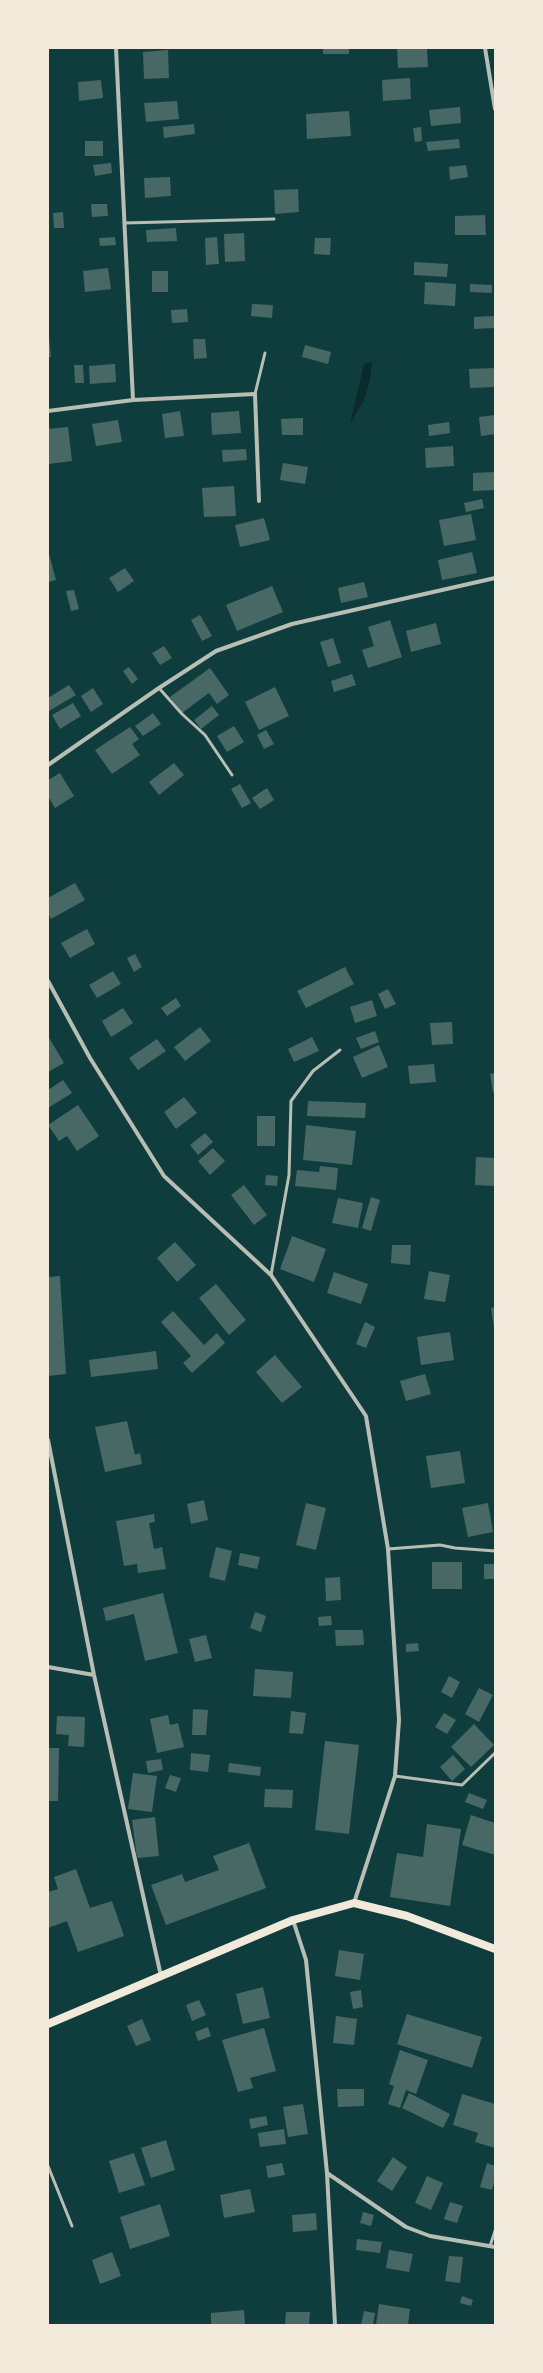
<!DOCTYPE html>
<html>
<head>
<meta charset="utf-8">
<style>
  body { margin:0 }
  #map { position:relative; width:543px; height:2373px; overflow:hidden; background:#0f3d3e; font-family:"Alegreya Sans",sans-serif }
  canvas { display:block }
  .frame { position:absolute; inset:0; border:49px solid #f1e9da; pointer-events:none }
</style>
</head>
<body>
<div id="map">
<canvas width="543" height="2373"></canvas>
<div class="frame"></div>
</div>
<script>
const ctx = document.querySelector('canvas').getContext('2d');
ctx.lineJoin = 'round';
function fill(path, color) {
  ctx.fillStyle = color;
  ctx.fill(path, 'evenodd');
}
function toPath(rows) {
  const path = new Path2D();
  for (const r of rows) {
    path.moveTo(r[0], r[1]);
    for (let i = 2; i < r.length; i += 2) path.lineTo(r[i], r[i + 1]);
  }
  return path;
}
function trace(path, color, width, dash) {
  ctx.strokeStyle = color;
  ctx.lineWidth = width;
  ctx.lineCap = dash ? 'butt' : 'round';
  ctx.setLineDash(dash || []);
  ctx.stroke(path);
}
const water = toPath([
  [372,362,370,380,364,400,350,424,364,364]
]);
const building = toPath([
  [323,48,349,48,349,54,323,54],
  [397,48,427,48,428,67,398,68],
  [168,50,169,78,144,79,143,52],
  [410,78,411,99,383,101,382,80],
  [101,80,103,98,79,101,78,82],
  [177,101,179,119,146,122,144,103],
  [460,107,461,123,431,126,429,110],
  [349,111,351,136,307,139,306,114],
  [194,124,195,134,164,138,163,127],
  [421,127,422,141,415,142,413,128],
  [459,139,460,148,428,151,426,142],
  [85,141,103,141,103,156,85,156],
  [111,163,112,173,95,176,93,165],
  [466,165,468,177,450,180,449,167],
  [170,177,171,196,145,198,144,178],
  [298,189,299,212,275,214,274,190],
  [91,204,107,204,108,216,92,217],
  [63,212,64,228,54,228,53,213],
  [485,215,486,235,455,235,455,216],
  [176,228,177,241,147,242,146,230],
  [244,233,245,261,225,262,224,234],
  [115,237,116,245,100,246,99,238],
  [217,237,219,264,206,265,205,238],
  [315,238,331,238,330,255,314,254],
  [414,262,448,264,447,277,414,275],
  [108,268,111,289,85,292,83,271],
  [152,271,168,271,168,292,152,292],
  [425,282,456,284,455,306,424,304],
  [470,284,492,285,492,293,470,292],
  [252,304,273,305,272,318,251,316],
  [187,309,188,322,172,323,171,310],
  [495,316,495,328,474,329,474,317],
  [48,337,49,337,51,357,48,357],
  [193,339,205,339,207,358,194,359],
  [305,345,331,352,328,364,302,357],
  [115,364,116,382,90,384,89,366],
  [74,365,83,365,84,383,75,383],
  [495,368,495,387,470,388,469,369],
  [180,411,184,436,165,438,162,414],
  [239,411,241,433,212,435,211,413],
  [495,415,495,434,481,436,479,417],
  [303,418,303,435,282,435,281,419],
  [118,420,122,442,96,446,92,424],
  [449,422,450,433,429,436,428,425],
  [68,427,72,461,48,464,48,429],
  [453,446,454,466,426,468,425,448],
  [246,449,247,460,223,462,222,450],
  [283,463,308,467,305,484,280,480],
  [495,472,495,490,473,491,473,473],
  [234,486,236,516,204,517,202,488],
  [482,499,484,508,466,512,464,503],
  [471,514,476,540,444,546,439,520],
  [264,518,270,540,240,547,235,525],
  [48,550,56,580,48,582],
  [472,552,477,573,442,580,438,560],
  [125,568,134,581,118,592,109,578],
  [364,582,368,597,341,603,338,588],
  [272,586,283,612,237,631,226,605],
  [74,590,79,609,71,611,66,591],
  [200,615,212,636,202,641,191,620],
  [390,620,402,657,368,668,362,650,374,646,368,627],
  [436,623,441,644,411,652,406,631],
  [333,638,341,663,328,667,320,642],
  [164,646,172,658,160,665,152,653],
  [129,667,138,679,132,684,123,671],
  [210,668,229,695,217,704,209,693,182,713,170,697],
  [352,674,356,685,334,692,331,681],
  [69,685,76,695,49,711,48,698],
  [275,687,289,716,259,730,245,702],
  [93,688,103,704,91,712,81,696],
  [73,703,81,716,60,729,52,715],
  [212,706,219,715,201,729,194,720],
  [153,713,161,724,143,736,135,726],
  [234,726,244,742,227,752,217,736],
  [130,727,139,739,132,744,140,755,112,774,95,750],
  [266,730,274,744,264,749,257,735],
  [174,763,184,775,159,795,149,782],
  [60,773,74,796,55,808,48,796,48,780],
  [240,784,251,803,242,808,231,789],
  [267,788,274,800,260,809,252,798],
  [75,883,85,900,51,919,48,913,48,898],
  [87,929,95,944,70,958,61,943],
  [135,954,142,967,134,972,127,958],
  [345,967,354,984,306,1008,297,991],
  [113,971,121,984,97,998,89,985],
  [388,989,396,1004,385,1009,378,994],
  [176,998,181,1006,167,1016,161,1008],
  [372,1000,377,1016,355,1023,350,1007],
  [123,1008,133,1023,111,1037,102,1021],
  [452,1022,453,1044,432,1045,430,1023],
  [200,1027,211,1041,185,1061,174,1047],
  [375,1031,379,1042,361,1049,356,1038],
  [48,1036,64,1063,48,1072],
  [312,1037,319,1051,294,1062,288,1049],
  [157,1039,166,1051,138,1070,129,1058],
  [379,1045,388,1067,362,1078,353,1057],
  [434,1064,436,1082,410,1084,408,1066],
  [495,1073,495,1092,493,1093,490,1074],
  [63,1080,72,1093,48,1108,48,1090],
  [184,1097,197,1113,176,1129,164,1112],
  [308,1101,366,1103,365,1118,307,1116],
  [78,1105,99,1136,77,1151,67,1136,59,1141,48,1125],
  [257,1116,275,1116,275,1146,257,1146],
  [306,1125,356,1131,352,1165,303,1160],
  [205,1133,213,1142,198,1155,190,1145],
  [213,1148,225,1161,210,1175,198,1161],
  [476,1157,495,1158,495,1186,475,1185],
  [320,1166,338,1168,336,1190,295,1186,297,1170,319,1172],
  [266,1175,278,1176,277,1186,265,1185],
  [244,1185,267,1215,254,1225,231,1195],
  [371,1197,380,1200,371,1231,362,1228],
  [338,1198,363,1203,358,1228,332,1223],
  [292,1236,326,1249,314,1282,280,1269],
  [175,1242,196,1265,177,1282,157,1258],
  [392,1245,411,1245,410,1265,391,1263],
  [429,1271,450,1275,445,1302,424,1299],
  [334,1272,368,1284,361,1304,327,1293],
  [60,1276,66,1374,48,1376,48,1277],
  [216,1284,246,1320,229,1335,199,1298],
  [495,1307,495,1328,494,1328,491,1308],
  [173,1311,204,1345,217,1333,225,1343,192,1373,183,1363,191,1356,161,1322],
  [365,1322,375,1327,366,1348,356,1344],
  [450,1332,454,1360,421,1365,417,1337],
  [156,1351,158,1369,91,1377,89,1360],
  [275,1355,302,1387,282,1403,256,1372],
  [425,1374,431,1394,406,1401,400,1381],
  [127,1421,135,1455,140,1453,142,1464,105,1472,95,1427],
  [460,1451,465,1483,431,1488,426,1456],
  [204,1500,208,1520,191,1524,187,1504],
  [306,1503,326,1508,316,1550,296,1545],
  [488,1503,493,1532,468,1537,462,1508],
  [154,1514,155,1522,149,1523,154,1549,162,1547,166,1569,138,1573,137,1564,124,1566,116,1521],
  [216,1547,232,1551,225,1581,209,1577],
  [240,1553,260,1557,257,1569,238,1565],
  [432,1562,462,1562,462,1589,432,1589],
  [484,1564,495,1564,495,1579,484,1579],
  [340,1577,341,1600,326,1601,325,1578],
  [163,1593,178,1653,145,1661,134,1614,106,1621,103,1608],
  [255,1612,266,1616,261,1632,250,1628],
  [331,1616,332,1625,319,1626,318,1617],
  [335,1630,363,1630,364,1645,336,1646],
  [206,1635,212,1658,195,1662,189,1639],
  [418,1643,419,1651,406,1652,406,1644],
  [255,1669,293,1672,291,1698,253,1696],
  [449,1676,460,1682,452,1698,441,1692],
  [479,1688,493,1695,479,1722,465,1714],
  [193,1709,208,1710,206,1735,192,1735],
  [291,1711,306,1713,303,1734,289,1733],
  [444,1713,456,1720,447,1734,435,1727],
  [168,1715,170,1725,178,1723,184,1747,157,1753,150,1719],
  [57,1716,85,1717,84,1747,68,1746,69,1735,56,1734],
  [474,1724,494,1745,471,1767,451,1747],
  [325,1741,359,1745,349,1834,315,1830],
  [48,1748,59,1748,58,1801,48,1801],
  [191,1753,210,1755,208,1772,190,1770],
  [453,1755,465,1769,452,1781,440,1767],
  [161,1759,163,1770,148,1773,146,1761],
  [229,1763,261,1767,260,1776,228,1772],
  [133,1773,157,1776,152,1812,128,1809],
  [170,1775,181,1778,176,1792,165,1788],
  [265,1789,293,1790,292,1808,264,1807],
  [469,1793,487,1800,483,1809,465,1802],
  [471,1815,495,1823,495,1855,462,1845],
  [155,1817,159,1856,137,1858,132,1820],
  [427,1824,461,1829,450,1906,390,1897,397,1853,423,1857],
  [249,1843,266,1888,166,1925,151,1885,182,1874,185,1882,219,1870,213,1856],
  [76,1869,90,1908,112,1901,124,1936,78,1952,67,1921,48,1928,48,1892,58,1889,54,1877],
  [339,1950,364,1954,360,1980,335,1976],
  [263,1987,270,2018,243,2024,236,1994],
  [361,1990,363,2007,353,2009,350,1992],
  [199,2000,206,2015,192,2021,186,2005],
  [407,2014,482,2037,472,2068,397,2044],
  [336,2016,357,2019,354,2045,333,2043],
  [142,2019,151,2040,136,2046,127,2026],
  [208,2027,211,2036,198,2041,195,2032],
  [264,2028,276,2071,250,2078,253,2088,238,2092,222,2040],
  [400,2050,428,2060,416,2094,406,2090,400,2108,388,2104,394,2086,389,2084],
  [337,2089,364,2089,364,2106,338,2107],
  [409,2093,450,2114,443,2128,402,2108],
  [462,2094,495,2104,495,2148,475,2142,478,2133,453,2125],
  [303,2104,308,2134,288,2137,283,2107],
  [266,2116,268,2125,251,2129,249,2119],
  [284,2129,286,2144,260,2147,258,2133],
  [166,2140,175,2170,151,2178,141,2148],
  [134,2153,145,2185,119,2193,109,2161],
  [393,2157,407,2167,392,2191,377,2181],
  [282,2163,285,2175,268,2178,266,2166],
  [487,2163,495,2166,495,2179,492,2190,480,2187],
  [427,2176,443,2183,431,2210,415,2203],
  [250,2189,255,2212,224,2218,220,2195],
  [450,2202,463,2206,457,2223,444,2219],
  [160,2204,170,2236,130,2249,120,2217],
  [363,2212,374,2215,371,2226,360,2223],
  [316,2213,317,2230,293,2232,292,2215],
  [357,2239,382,2242,380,2253,356,2250],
  [389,2250,413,2254,409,2272,386,2268],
  [112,2252,121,2276,100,2284,92,2260],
  [449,2256,463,2257,460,2283,445,2281],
  [462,2296,473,2300,471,2306,460,2303],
  [379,2304,410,2309,408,2325,376,2325],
  [244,2310,245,2325,211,2325,211,2313],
  [364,2311,375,2313,373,2325,361,2325],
  [286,2312,310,2312,309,2325,285,2324]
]);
const service = toPath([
  [125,223,274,219],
  [255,394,265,353],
  [159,688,182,714,205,735,232,775],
  [271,1275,289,1175,291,1101,313,1071,340,1050],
  [388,1549,440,1545,455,1548,495,1551],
  [395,1776,462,1785,495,1753],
  [48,2166,72,2226],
  [490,2246,495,2231]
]);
const minor = toPath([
  [116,48,133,400],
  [485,48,495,109],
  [48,411,133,400,255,394,259,501],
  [48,765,159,688,216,651,292,624,495,578],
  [48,981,90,1058,164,1176,271,1275,366,1416,388,1549,399,1720,395,1776,354,1903],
  [48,1440,94,1675,161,1976],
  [48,1667,94,1675],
  [293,1920,306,1960,327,2173,335,2325],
  [327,2173,406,2227,430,2236,495,2247]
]);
const secondary = toPath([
  [48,2024,293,1920,354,1903,407,1916,495,1949]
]);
fill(water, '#0a2a2b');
fill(building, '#486865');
trace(service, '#b8beb3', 3);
trace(minor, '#b8beb3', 4);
trace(secondary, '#f1e9da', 8);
</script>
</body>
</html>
